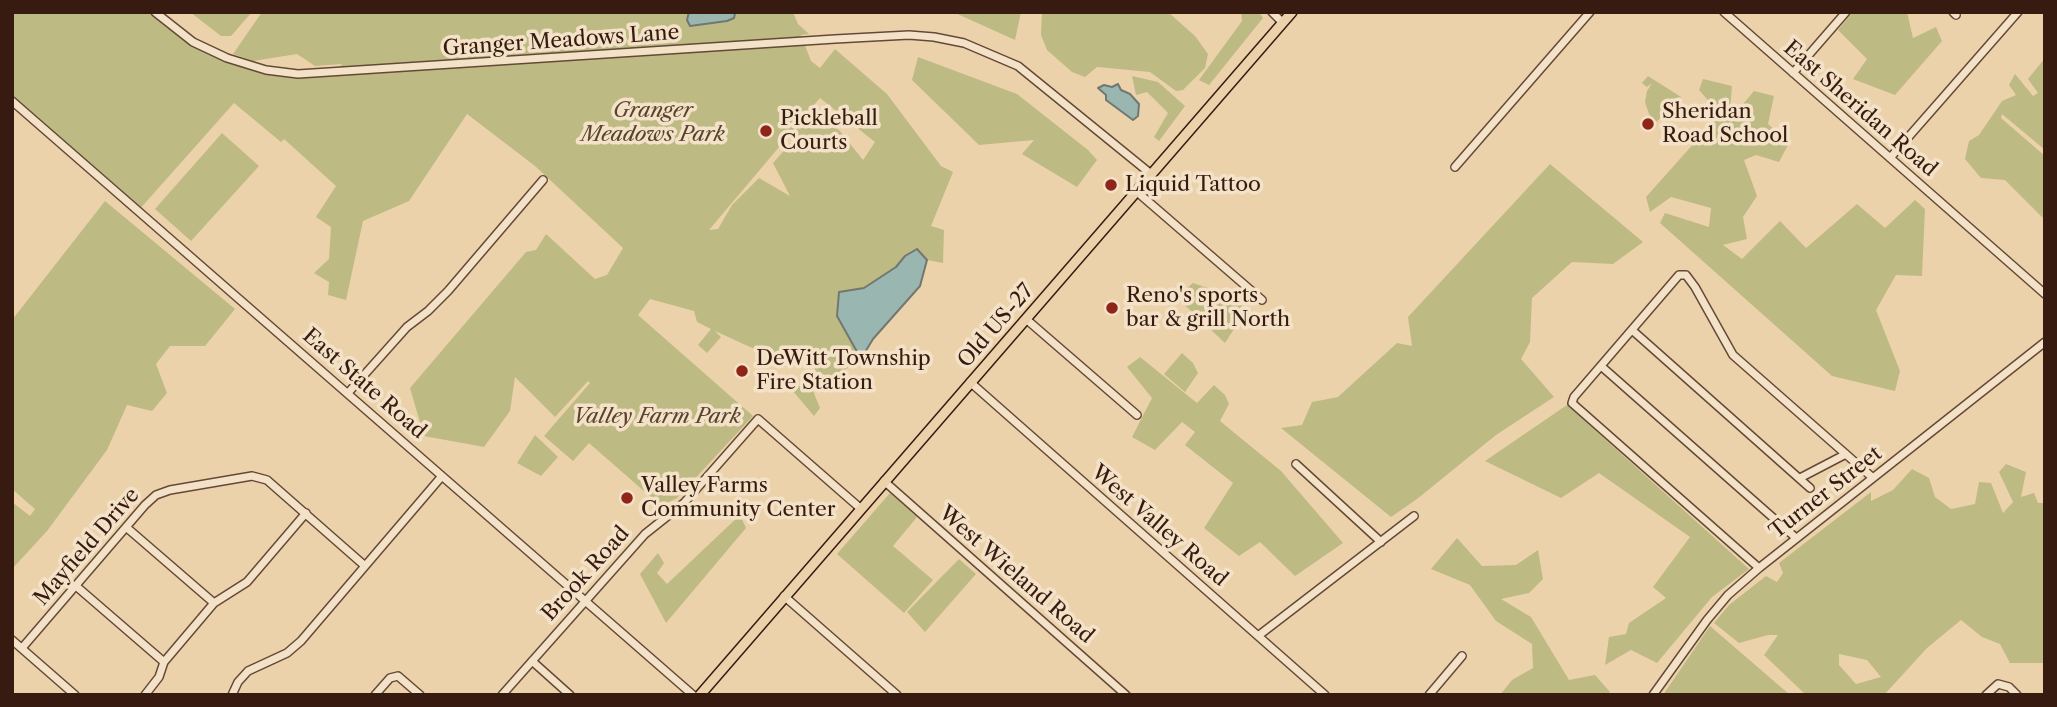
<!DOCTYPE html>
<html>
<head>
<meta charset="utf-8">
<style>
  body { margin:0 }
  #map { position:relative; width:2057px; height:707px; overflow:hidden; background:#ecd2ab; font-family:"Libre Caslon Text",serif }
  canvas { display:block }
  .frame { position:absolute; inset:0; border:14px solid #371b10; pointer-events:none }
</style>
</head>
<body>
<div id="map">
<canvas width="2057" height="707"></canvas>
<div class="frame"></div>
</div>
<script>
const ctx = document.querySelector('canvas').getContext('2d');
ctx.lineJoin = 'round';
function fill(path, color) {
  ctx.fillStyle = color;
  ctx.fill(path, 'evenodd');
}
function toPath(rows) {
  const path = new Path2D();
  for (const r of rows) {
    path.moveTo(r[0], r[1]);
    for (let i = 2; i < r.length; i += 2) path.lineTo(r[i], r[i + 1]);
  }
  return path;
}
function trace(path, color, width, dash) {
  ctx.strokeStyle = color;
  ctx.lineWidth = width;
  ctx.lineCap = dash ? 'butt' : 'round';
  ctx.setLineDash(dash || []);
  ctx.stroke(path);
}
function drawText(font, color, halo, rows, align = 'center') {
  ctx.font = font + ' "Libre Caslon Text",serif';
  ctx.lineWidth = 7;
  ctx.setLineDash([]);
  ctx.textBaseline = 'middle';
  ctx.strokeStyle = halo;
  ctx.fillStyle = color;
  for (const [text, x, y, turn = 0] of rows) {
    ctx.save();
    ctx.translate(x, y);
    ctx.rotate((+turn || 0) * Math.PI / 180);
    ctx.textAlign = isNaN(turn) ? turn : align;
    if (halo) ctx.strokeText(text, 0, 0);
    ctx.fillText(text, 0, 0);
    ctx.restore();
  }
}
const green = toPath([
  [12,12,155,12,193,42,266,70,334,73,342,64,315,66,297,54,253,61,233,54,262,12,793,12,798,24,809,34,801,35,811,61,820,68,835,49,887,94,941,166,953,172,931,226,944,230,943,263,927,260,917,249,905,256,896,267,864,288,840,292,837,316,861,359,833,378,815,371,816,351,793,347,783,362,715,331,721,337,707,353,698,345,711,329,697,322,694,311,650,299,638,315,753,416,677,498,661,506,589,443,573,461,544,436,590,383,588,381,555,417,515,377,510,411,484,447,424,436,410,388,526,252,536,250,546,234,595,279,607,275,623,248,535,166,467,114,409,201,363,221,346,300,328,295,329,282,314,273,329,259,331,227,316,217,336,186,284,139,281,142,234,103,138,211,12,101],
  [820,98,875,142,863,160,839,130,813,106],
  [796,127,798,135,773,163,790,196,759,178,732,205,718,229,709,230],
  [190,12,252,12,231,36,221,36],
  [953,12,1021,12,1015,40],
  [1042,12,1168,12,1195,36,1208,54,1205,68,1183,90,1176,91,1150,72,1097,67,1085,77,1072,72,1047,50,1041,35],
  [1241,12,1259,12,1263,18,1209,85,1199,80,1242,21],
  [1853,12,1907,12,1913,38,1936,27,1942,41,1895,95,1853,79,1867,59,1838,30],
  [918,57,1017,94,1088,150,1097,160,1077,187,1022,154,1034,140,979,145,912,80],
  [2045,58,2045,150,2002,114,2001,118,2045,156,2045,220,2005,180,1981,178,1965,159,1969,141,1979,135,2002,101,2016,95,2009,85,2015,74,2033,96,2038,93,2028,79],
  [1132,76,1158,82,1185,106,1159,141,1154,137,1168,113,1147,92,1136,95],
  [1648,76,1681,97,1681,101,1656,122,1649,114,1645,102,1647,91,1652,83,1647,87,1642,83],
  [1703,79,1732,86,1729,121,1754,91,1774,96,1768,124,1789,143,1779,162,1756,155,1744,160,1757,196,1743,217,1747,239,1723,245,1742,259,1780,221,1806,248,1857,204,1885,228,1915,200,1925,209,1922,276,1896,275,1876,310,1900,371,1895,391,1832,376,1660,223,1665,213,1709,227,1711,208,1671,197,1650,212,1646,197,1720,114,1699,90],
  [222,133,259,166,191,241,155,209],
  [1550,164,1643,242,1613,264,1572,262,1532,298,1530,342,1521,359,1554,397,1496,435,1417,499,1391,517,1281,428,1302,425,1312,402,1338,397,1397,343,1412,346,1408,317],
  [105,201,235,309,205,346,170,346,156,364,167,393,152,411,127,405,107,450,47,531,12,569,12,502,30,516,35,509,12,489,12,320],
  [1193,283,1237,298,1245,312,1225,343,1176,297],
  [1182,353,1193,363,1198,373,1185,392,1164,374],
  [1140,357,1197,403,1214,385,1225,395,1229,404,1220,421,1281,471,1343,543,1295,576,1260,542,1239,556,1204,528,1233,483,1185,445,1195,432,1182,422,1155,450,1132,437,1152,398,1127,367],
  [809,381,820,408,814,416,792,390],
  [1567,405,1749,569,1712,597,1657,663,1631,650,1605,665,1609,637,1626,634,1629,623,1666,598,1653,587,1690,537,1599,473,1561,498,1485,461],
  [535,435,558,457,541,476,517,463],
  [2006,464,2026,472,2021,497,2034,493,2038,503,2045,503,2045,663,2010,663,2000,644,1982,637,1961,620,1927,648,1884,695,1806,695,1764,655,1778,635,1768,635,1739,643,1714,623,1729,605,1766,576,1777,582,1783,573,1779,563,1871,492,1871,501,1893,490,1912,469,1929,478,1935,497,1951,509,1975,504,1979,482,1991,483,2003,513,2013,502,1999,472],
  [1839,654,1867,660,1881,677,1856,684,1839,665],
  [890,493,917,517,893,546,933,580,904,613,837,554],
  [740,515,746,528,666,623,640,574,658,553,664,563,657,573,667,584],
  [1457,538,1482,566,1516,565,1538,550,1543,579,1529,593,1501,599,1531,617,1569,680,1595,675,1610,692,1606,695,1500,695,1512,680,1533,668,1532,644,1496,621,1470,585,1431,569],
  [959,559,976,574,925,632,907,612],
  [1710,626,1790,695,1663,695]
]);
const water = toPath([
  [689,12,734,12,735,13,734,18,727,21,690,26,687,20,689,12],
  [1118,84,1121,90,1130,94,1139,104,1138,116,1133,120,1106,100,1106,95,1098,88,1104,85,1112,87,1118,84],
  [917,249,927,260,920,286,873,339,861,359,837,316,839,292,864,288,896,267,905,256,917,249]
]);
const minor = toPath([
  [155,12,193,42,227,58,266,70,298,74,835,39,909,35,934,37,964,43,1018,66,1151,174],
  [1272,12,1283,23],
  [1724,12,2045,294],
  [1953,12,1956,15],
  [1793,73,1846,12],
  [12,101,693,695],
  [1890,158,2018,12],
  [1455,167,1590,12],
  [1136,191,1262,300],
  [1026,319,1137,415],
  [1632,330,1810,488],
  [1601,366,1796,538],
  [970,382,1325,695],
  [348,393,407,327,428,311,448,291,543,180],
  [1296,464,1381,542],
  [1800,478,1846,454],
  [884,481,1126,695],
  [126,527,214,603],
  [1759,568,1572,403,1574,397,1679,275,1686,275,1695,287,1733,355,1873,478],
  [76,586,164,662],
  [784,596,897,695],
  [1258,636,1414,516],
  [12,640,75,695],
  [22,648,145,505,156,495,170,490,252,476,267,480,365,566],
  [532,661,570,695],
  [145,695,159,677,164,662,214,603,247,582,306,513],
  [232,695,238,682,248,671,287,653,301,641,442,476],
  [375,695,390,678,398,676,420,695],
  [502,695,645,534,684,503,758,419,860,508],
  [1429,695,1462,656],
  [1653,695,1707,620,1728,595,1759,568,2045,342],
  [1986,695,1998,684,2009,687,2017,695]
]);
const major = toPath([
  [700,695,1292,12]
]);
const markers = [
  [1648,124,7,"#8f2418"],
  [766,131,7,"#8f2418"],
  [1111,185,7,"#8f2418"],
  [1112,308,7,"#8f2418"],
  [742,371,7,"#8f2418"],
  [627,498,7,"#8f2418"]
];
const streetNames = [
  ["Granger Meadows Lane",561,41,-4],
  ["East Sheridan Road",1860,109,41],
  ["Old US-27",996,326,-49],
  ["East State Road",364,384,41],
  ["Turner Street",1826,493,-38],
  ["West Valley Road",1159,526,41],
  ["Mayfield Drive",87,547,-49],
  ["Brook Road",586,574,-48],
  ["West Wieland Road",1016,575,41]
];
const parkNames = [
  ["Granger",653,111],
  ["Meadows Park",653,135],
  ["Valley Farm Park",657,417]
];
const poiNames = [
  ["Sheridan",1662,112],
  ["Road School",1662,136],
  ["Pickleball",780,119],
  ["Courts",780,143],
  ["Liquid Tattoo",1125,185],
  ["Reno's sports",1126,296],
  ["bar & grill North",1126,320],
  ["DeWitt Township",756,359],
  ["Fire Station",756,383],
  ["Valley Farms",641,486],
  ["Community Center",641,510]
];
fill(green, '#beba84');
fill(water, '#9ab6b0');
trace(water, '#727870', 2);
trace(minor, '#644937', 10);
trace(major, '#371b10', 12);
trace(minor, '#f3e2c8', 7);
trace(major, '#ecd2ab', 9);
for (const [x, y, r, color] of markers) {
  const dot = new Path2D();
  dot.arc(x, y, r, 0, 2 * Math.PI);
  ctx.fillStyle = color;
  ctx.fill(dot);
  trace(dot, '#f3e2c8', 2.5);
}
drawText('21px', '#371b10', '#f3e2c8', streetNames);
drawText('italic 21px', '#59432d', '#f3e2c8', parkNames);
drawText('21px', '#371b10', '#f3e2c8', poiNames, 'left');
</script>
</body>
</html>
